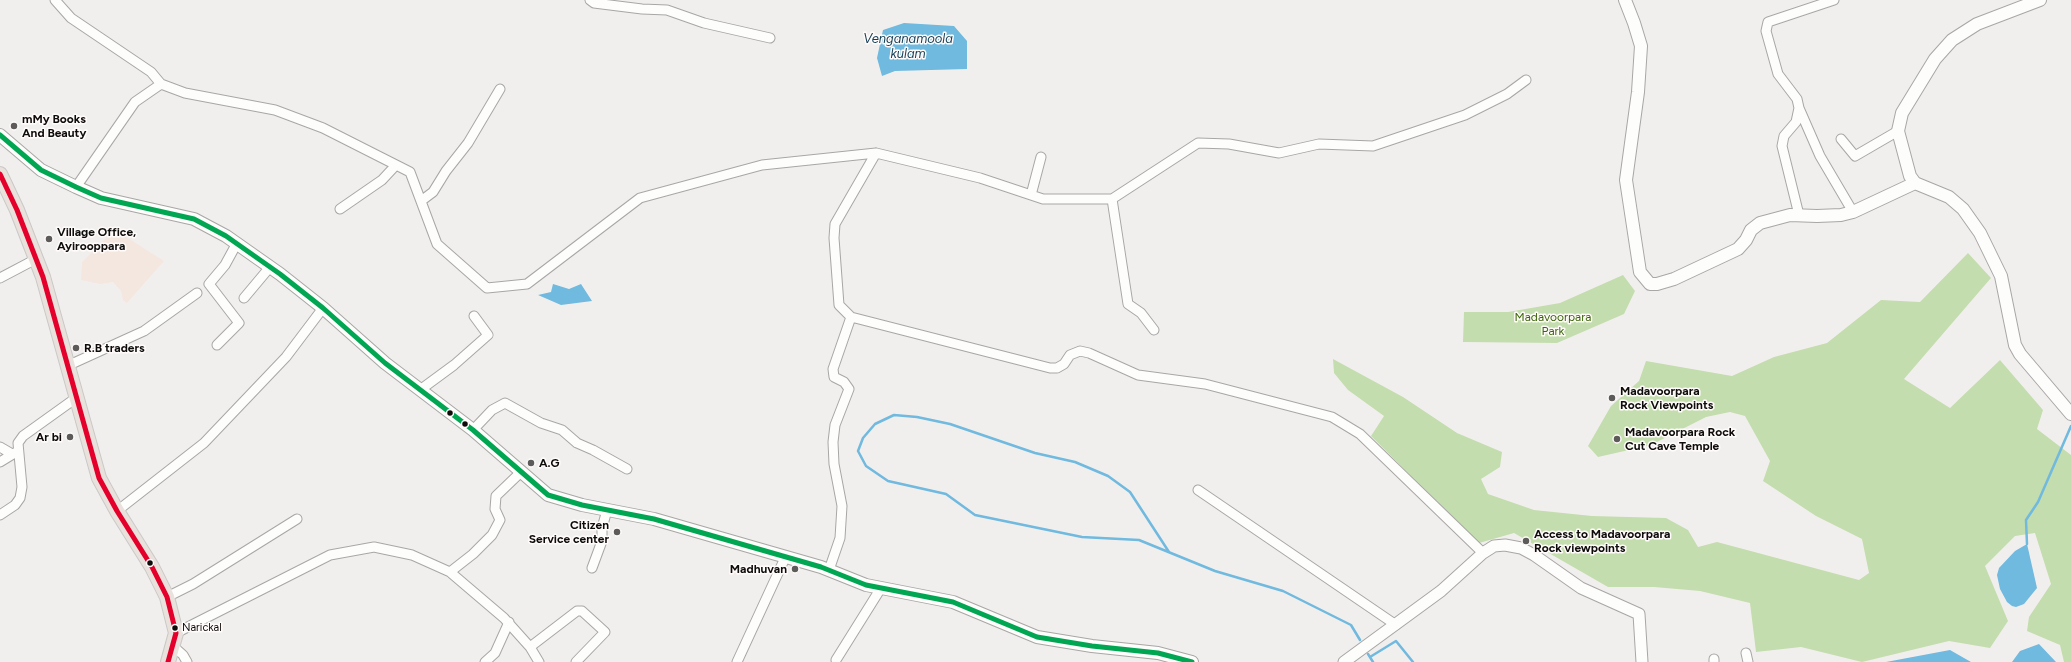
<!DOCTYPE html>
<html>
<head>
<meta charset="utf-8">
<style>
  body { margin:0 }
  canvas { display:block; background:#f1efed }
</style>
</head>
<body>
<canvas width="2071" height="662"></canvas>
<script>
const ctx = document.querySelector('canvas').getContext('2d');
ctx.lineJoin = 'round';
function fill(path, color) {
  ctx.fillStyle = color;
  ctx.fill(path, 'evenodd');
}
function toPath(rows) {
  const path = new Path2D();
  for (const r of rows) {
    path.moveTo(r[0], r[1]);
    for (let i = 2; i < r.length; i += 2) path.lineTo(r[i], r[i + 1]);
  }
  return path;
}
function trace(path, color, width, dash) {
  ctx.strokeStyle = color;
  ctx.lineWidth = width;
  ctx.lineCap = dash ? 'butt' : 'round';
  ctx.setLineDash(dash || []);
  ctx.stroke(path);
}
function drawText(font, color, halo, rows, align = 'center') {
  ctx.font = font + ' Figtree,sans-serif';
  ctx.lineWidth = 3;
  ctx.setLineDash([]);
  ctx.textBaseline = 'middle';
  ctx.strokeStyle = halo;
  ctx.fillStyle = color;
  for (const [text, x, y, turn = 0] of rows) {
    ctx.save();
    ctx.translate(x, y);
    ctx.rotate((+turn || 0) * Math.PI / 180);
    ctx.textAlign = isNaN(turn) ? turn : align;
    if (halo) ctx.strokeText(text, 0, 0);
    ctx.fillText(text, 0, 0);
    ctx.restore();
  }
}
const education = toPath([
  [117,231,164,261,127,303,123,300,121,291,113,282,100,284,81,280,82,262,108,236]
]);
const green = toPath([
  [1968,253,1991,278,1904,379,1950,408,2000,360,2043,410,2037,429,2071,455,2071,662,2064,662,2060,645,2027,631,2029,617,2051,584,2035,533,2015,536,1985,566,2008,621,1990,648,1949,641,1862,662,1801,647,1756,652,1750,603,1700,591,1654,587,1608,587,1514,533,1479,543,1371,436,1384,416,1348,390,1334,373,1333,359,1403,397,1457,433,1502,452,1500,467,1481,479,1488,494,1534,510,1592,516,1666,518,1688,530,1698,547,1717,542,1859,580,1869,573,1862,539,1816,516,1763,481,1770,461,1745,416,1730,412,1706,417,1651,445,1598,457,1588,446,1611,406,1639,381,1646,361,1732,376,1774,357,1827,343,1881,300,1920,302],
  [1623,275,1635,291,1624,314,1557,343,1463,342,1464,312,1508,312,1560,303]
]);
const water = toPath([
  [904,23,954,26,967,41,967,69,895,71,882,76,877,58,883,30],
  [553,284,569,289,581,284,592,301,561,305,538,295,551,292],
  [2027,544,2037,588,2024,604,2016,607,2012,606,2007,602,2000,589,1997,575,1999,568,2015,551],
  [2039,644,2056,662,2012,662,2020,651],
  [1950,650,1971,662,1886,662]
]);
const stream = toPath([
  [2027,544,2026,520,2038,502,2071,426],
  [1169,552,1130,492,1108,476,1075,462,1035,453,950,424,917,417,894,415,875,424,863,438,858,451,866,466,888,481,946,494,975,515,1082,537,1139,540,1215,571,1283,591,1351,625,1360,640],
  [1368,654,1373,662],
  [1370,657,1396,641,1413,662]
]);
const minor = toPath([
  [55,0,71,18,151,72,161,84],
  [590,0,594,3,642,9,667,10,704,23,770,38],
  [1799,108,1820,156,1853,212],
  [1841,139,1855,156,1898,131],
  [76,187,135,102,161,84,185,93,275,110,323,128,410,172,437,244,487,288,527,284,640,198,762,165,876,153,980,178,1043,199,1112,199,1198,143,1229,144,1279,153,1319,144,1373,146,1465,115,1507,94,1526,80],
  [1031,195,1041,157],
  [1112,199,1128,304,1141,313,1154,330],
  [421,201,433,192,446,171,468,143,500,89],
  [340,209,382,180,396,165],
  [1799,215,1782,146,1784,136,1796,122,1799,108,1797,99,1778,74,1766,31,1768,22,1834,0],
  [0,278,36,259],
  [244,298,270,267],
  [851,317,1050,368,1057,368,1064,364,1070,355,1080,351,1089,353,1138,375,1205,384,1332,417,1360,434,1483,553],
  [217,345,239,323,209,284,225,265,237,243],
  [67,366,144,331,197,293],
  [420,390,454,365,488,335,474,316],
  [473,430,492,410,505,403,541,423,562,430,577,443,593,450,627,469],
  [0,447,12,454],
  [0,462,18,451],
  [1198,490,1396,625],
  [117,511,204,443,286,357,323,308],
  [0,515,15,505,20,498,22,487,18,443,23,436,76,398],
  [592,568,602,541,602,528,607,510],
  [829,570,840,538,842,506,834,464,833,442,835,425,849,389,844,382,834,377,833,369,851,317,839,305,834,238,835,224,876,153],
  [450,572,473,554,492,535,500,520,495,509,496,496,521,472],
  [167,597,193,584,297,519],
  [176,633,330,555,374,547,412,555,450,572,504,618,530,647,539,662],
  [173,646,183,655,187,662],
  [530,647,577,611,582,611,605,632,576,662],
  [1746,653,1748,662],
  [1714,659,1714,662],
  [836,660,881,588],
  [485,662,495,653,509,622],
  [737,662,785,558]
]);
const tertiary = toPath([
  [1344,662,1441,591,1483,553,1494,546,1505,545,1521,548,1534,555,1581,588,1639,614,1642,662]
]);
const secondary = toPath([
  [1625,0,1634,23,1641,46,1638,92,1626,180,1640,272,1650,284,1657,284,1674,279,1738,249,1746,240,1751,230,1760,223,1790,215,1817,216,1841,215,1853,212,1915,183],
  [2040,0,1977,24,1952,40,1935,59,1902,113,1898,131,1910,176,1915,183,1949,197,1963,209,1980,233,2001,276,2015,345,2020,354,2071,414],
  [0,135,41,170,76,187,101,198,194,219,226,236,280,274,323,308,385,363,473,430,548,495,582,505,654,519,821,567,866,585,953,602,1037,637,1092,646,1158,653,1192,662]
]);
const primary = toPath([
  [0,174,17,210,43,277,99,478,117,511,152,567,167,597,176,633,168,662]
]);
const bus1 = toPath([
  [0,174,17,210,43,277,99,478,117,511,152,567,167,597,176,633,168,662]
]);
const bus2 = toPath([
  [0,135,41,170,76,187,101,198,194,219,226,236,280,274,323,308,385,363,473,430,548,495,582,505,654,519,821,567,866,585,953,602,1037,637,1092,646,1158,653,1192,662]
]);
const markers = [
  [14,126,4,"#5d5b5a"],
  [49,239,4,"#5d5b5a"],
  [76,348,4,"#5d5b5a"],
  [1612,398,4,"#5d5b5a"],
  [450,413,3.5,"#0d0c0b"],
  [465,424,3.5,"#0d0c0b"],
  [70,437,4,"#5d5b5a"],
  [1617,439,4,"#5d5b5a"],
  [531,463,4,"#5d5b5a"],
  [617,532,4,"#5d5b5a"],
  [1526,541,4,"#5d5b5a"],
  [150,563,3.5,"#0d0c0b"],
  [795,569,4,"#5d5b5a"],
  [175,628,3.5,"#0d0c0b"]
];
const busNames = [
  ["Narickal",182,628]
];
const poiNames = [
  ["mMy Books",22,119],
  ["And Beauty",22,133],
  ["Village Office,",57,232],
  ["Ayirooppara",57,246],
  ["R.B traders",84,348],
  ["Madavoorpara",1620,391],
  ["Rock Viewpoints",1620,405],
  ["Madavoorpara Rock",1625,432],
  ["Cut Cave Temple",1625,446],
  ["Ar bi",62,437,"right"],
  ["A.G",539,463],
  ["Citizen",609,525,"right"],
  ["Service center",609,539,"right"],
  ["Access to Madavoorpara",1534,534],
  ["Rock viewpoints",1534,548],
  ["Madhuvan",787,569,"right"]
];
const parkNames = [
  ["Madavoorpara",1553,317],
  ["Park",1553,331]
];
const waterNames = [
  ["Venganamoola",908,39],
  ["kulam",908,54]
];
fill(education, '#f4e7df');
fill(green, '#c4ddae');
fill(water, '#70b9df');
trace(stream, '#70b9df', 2.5);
trace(minor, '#a8a7a6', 11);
trace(tertiary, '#a8a7a6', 13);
trace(secondary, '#a8a7a6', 14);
trace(primary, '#cac9c8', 16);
trace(minor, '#fdfdfc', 9);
trace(tertiary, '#fdfdfc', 11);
trace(secondary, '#fdfdfc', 12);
trace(primary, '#e8e1dc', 14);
trace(bus1, '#e4002b', 5);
trace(bus2, '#00a651', 5);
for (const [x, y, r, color] of markers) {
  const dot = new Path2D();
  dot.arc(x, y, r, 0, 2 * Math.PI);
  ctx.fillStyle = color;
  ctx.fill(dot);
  trace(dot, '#fffbfa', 1.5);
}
drawText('11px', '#0d0c0b', '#fffbfa', busNames, 'left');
drawText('bold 12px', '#0d0c0b', '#fffbfa', poiNames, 'left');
drawText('12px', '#3b650a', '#fffbfa', parkNames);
drawText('italic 13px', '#123d54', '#fffbfa', waterNames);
</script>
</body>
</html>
